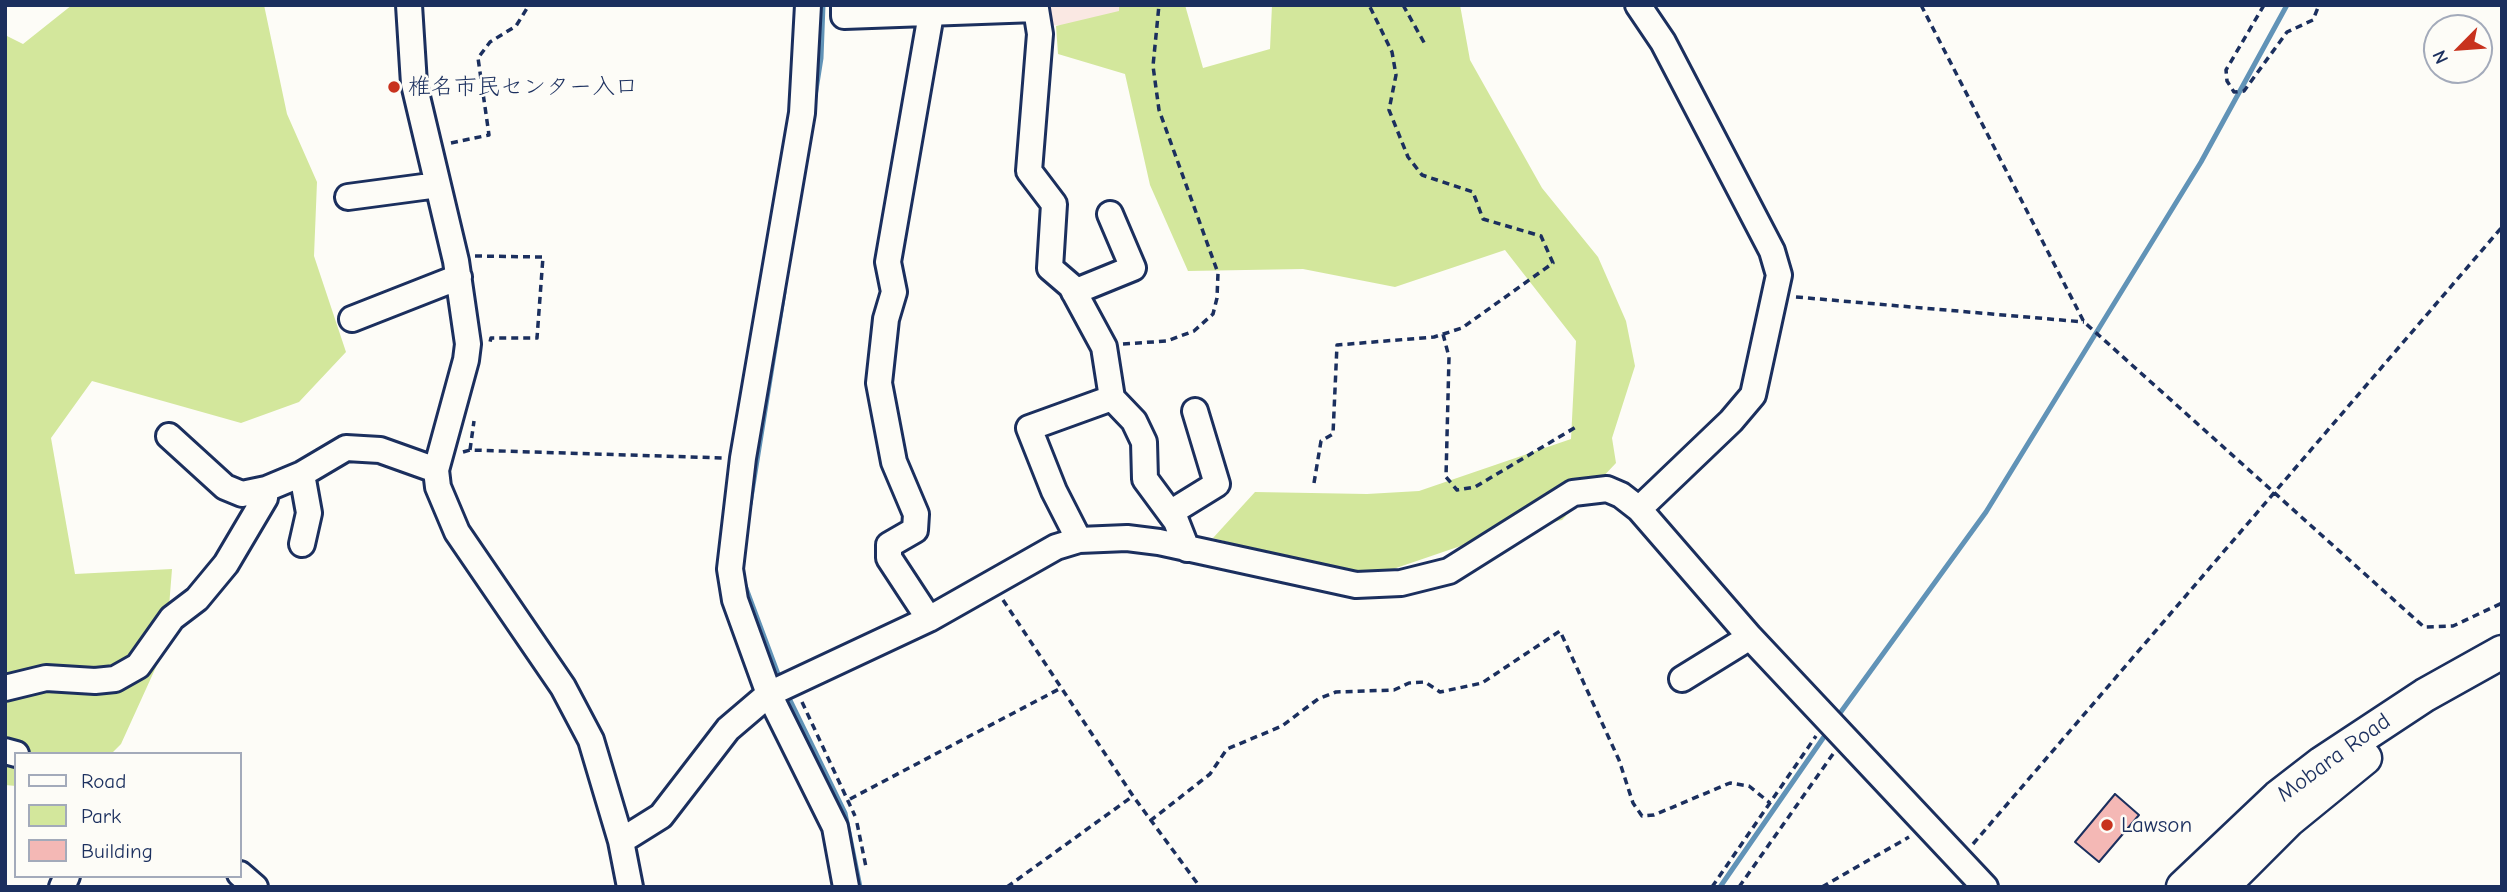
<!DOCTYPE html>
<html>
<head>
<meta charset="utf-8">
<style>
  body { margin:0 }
  #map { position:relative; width:2507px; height:892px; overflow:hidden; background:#fdfcf7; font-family:"Comic Neue",sans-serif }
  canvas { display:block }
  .frame { position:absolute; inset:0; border:7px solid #1b2f5e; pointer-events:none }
  .legend { position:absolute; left:14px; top:752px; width:228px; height:126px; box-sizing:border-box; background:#fdfcf7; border:2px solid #a3aaba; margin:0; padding:9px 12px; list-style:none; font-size:21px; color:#1b2f5e }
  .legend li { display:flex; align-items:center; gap:14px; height:35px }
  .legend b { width:35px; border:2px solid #a3aaba }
  .north { position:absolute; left:2423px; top:14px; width:70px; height:70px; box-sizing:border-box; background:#fdfcf7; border:2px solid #a3aaba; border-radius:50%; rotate:245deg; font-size:19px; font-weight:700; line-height:28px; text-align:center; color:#1b2f5e }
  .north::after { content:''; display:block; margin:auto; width:24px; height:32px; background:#c8321e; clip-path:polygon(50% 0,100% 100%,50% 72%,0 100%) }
</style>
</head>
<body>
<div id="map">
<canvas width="2507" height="892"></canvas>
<div class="frame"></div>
<ul class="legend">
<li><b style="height:9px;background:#fdfcf7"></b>Road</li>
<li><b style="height:19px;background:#d3e79c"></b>Park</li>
<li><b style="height:19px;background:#f4b8b5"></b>Building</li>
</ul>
<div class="north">N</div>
</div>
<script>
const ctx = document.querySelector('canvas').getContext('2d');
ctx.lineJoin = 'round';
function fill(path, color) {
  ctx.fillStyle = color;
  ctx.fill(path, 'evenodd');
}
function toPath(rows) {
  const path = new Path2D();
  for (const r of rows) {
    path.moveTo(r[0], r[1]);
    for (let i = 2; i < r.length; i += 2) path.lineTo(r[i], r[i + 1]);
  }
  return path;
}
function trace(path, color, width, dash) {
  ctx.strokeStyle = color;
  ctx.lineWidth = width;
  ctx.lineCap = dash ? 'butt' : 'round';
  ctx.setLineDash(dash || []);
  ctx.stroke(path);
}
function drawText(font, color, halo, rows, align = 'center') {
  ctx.font = font + ' "Comic Neue","Klee One",sans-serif';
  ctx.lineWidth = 5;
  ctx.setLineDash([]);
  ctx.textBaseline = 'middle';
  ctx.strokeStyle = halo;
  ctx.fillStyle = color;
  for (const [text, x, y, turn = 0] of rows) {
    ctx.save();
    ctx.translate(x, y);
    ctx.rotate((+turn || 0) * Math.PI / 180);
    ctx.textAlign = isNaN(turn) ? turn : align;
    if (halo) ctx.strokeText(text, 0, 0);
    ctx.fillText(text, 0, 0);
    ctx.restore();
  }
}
const built = toPath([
  [1043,5,1141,5,1140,27,1044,25]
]);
const green = toPath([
  [72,5,264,5,287,114,317,182,314,256,346,352,299,402,241,423,92,381,51,438,75,574,172,569,166,645,121,744,111,754,16,754,16,786,5,785,5,35,23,44],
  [1119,5,1185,5,1203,68,1270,49,1272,5,1460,5,1470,60,1542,188,1598,257,1626,321,1635,366,1612,438,1616,463,1562,520,1484,538,1364,579,1213,538,1255,492,1367,494,1419,491,1571,439,1576,341,1505,250,1395,287,1303,269,1188,271,1150,185,1125,74,1058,54,1056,26,1119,11]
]);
const stream = toPath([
  [815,96,821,58,823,5],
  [750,504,784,292],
  [743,580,781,682],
  [787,694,845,813,860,887],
  [1835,720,1986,512,2201,162,2287,5],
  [1720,887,1828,731]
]);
const building = toPath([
  [2115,794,2139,815,2099,862,2075,842,2115,794]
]);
const path = toPath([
  [1403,5,1426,46],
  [1921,5,2084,322,2424,627,2453,626,2502,603],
  [2264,5,2226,70,2227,81,2234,92,2244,91,2287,32,2313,20,2319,5],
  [451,143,489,135,478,58,490,42,516,26,529,5],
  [475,256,543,257,537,338,491,338,490,342],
  [1796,297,2084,322],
  [1443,334,1449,357,1446,477,1457,490,1475,487,1576,427],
  [1123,344,1167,341,1194,331,1213,314,1217,298,1218,273,1159,110,1153,66,1159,5],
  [470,450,474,421],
  [463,452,470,450,724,458],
  [1314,483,1321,441,1333,434,1337,345,1434,337,1462,328,1553,263,1541,236,1483,219,1473,192,1422,175,1408,157,1389,110,1396,75,1392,52,1369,5],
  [1003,600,1133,796,1200,887],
  [802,702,855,816],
  [850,799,1061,688],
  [1150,821,1210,774,1227,749,1282,726,1318,699,1336,692,1394,690,1409,683,1425,682,1440,692,1482,683,1560,631,1619,760,1633,803,1642,816,1654,815,1730,783,1749,786,1770,803],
  [857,823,866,867],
  [1973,844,2502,227],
  [1007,887,1133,796],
  [1712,887,1816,736],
  [1739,887,1833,754],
  [1822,887,1909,837]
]);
const minor = toPath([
  [409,5,414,84,456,261,468,344,466,360,436,470,438,487,457,532,563,687,591,740,621,841,630,887],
  [808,5,802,113,743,458,730,569,735,600,769,694,835,827,846,887],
  [844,5,844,16,1036,9,1040,34,1029,171,1054,204,1050,268,1071,286,1104,347,1112,398,1029,428,1054,491,1079,540],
  [1638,5,1663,42,1772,251,1779,275,1753,395,1731,421,1639,509],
  [348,197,438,185],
  [1074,292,1133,268,1110,214],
  [352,319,459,277],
  [1112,398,1134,421,1144,442,1145,479,1176,521,1187,549],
  [169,436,225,487,242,494,266,489,302,474,346,448,380,450,436,470],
  [302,474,309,513,302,544],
  [1170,513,1217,484,1195,411],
  [929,619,889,558,889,545,915,530,916,514,894,462,879,383,886,319,894,292,888,262,931,14],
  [1682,679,1750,637],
  [5,688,46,678,95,681,115,679,138,666,172,618,197,599,226,564,265,498,266,489],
  [5,751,16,754],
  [621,841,661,816,728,729,769,694,929,619,1056,547,1079,540,1127,538,1159,542,1356,585,1401,583,1449,571,1573,493,1607,489,1621,495,1639,509,1750,637,1985,887],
  [240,874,255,887],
  [62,887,67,876]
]);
const major = toPath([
  [2183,887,2278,797,2322,763,2425,695,2502,652],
  [2222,887,2289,820,2365,758]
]);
const markers = [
  [394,87,7,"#c8321e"],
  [2107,825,7,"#c8321e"]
];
const poiNames = [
  ["椎名市民センター入口",408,87],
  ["Lawson",2121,825]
];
const streetNames = [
  ["Mobara Road",2334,758,-36]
];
fill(built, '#fae8e3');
fill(green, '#d3e79c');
trace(stream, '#6193b7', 5);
fill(building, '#f4b8b5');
trace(building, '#1b2f5e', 2);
trace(minor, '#1b2f5e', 30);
trace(major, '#1b2f5e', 37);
trace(path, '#1b2f5e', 3.5, [7, 5]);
trace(minor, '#fdfcf7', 24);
trace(major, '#fdfcf7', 32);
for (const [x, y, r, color] of markers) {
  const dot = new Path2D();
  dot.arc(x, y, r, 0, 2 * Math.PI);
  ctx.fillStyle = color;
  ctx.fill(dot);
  trace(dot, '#fdfcf7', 2.5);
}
drawText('23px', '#1b2f5e', '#fdfcf7', poiNames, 'left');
drawText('23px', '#1b2f5e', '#fdfcf7', streetNames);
</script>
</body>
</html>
